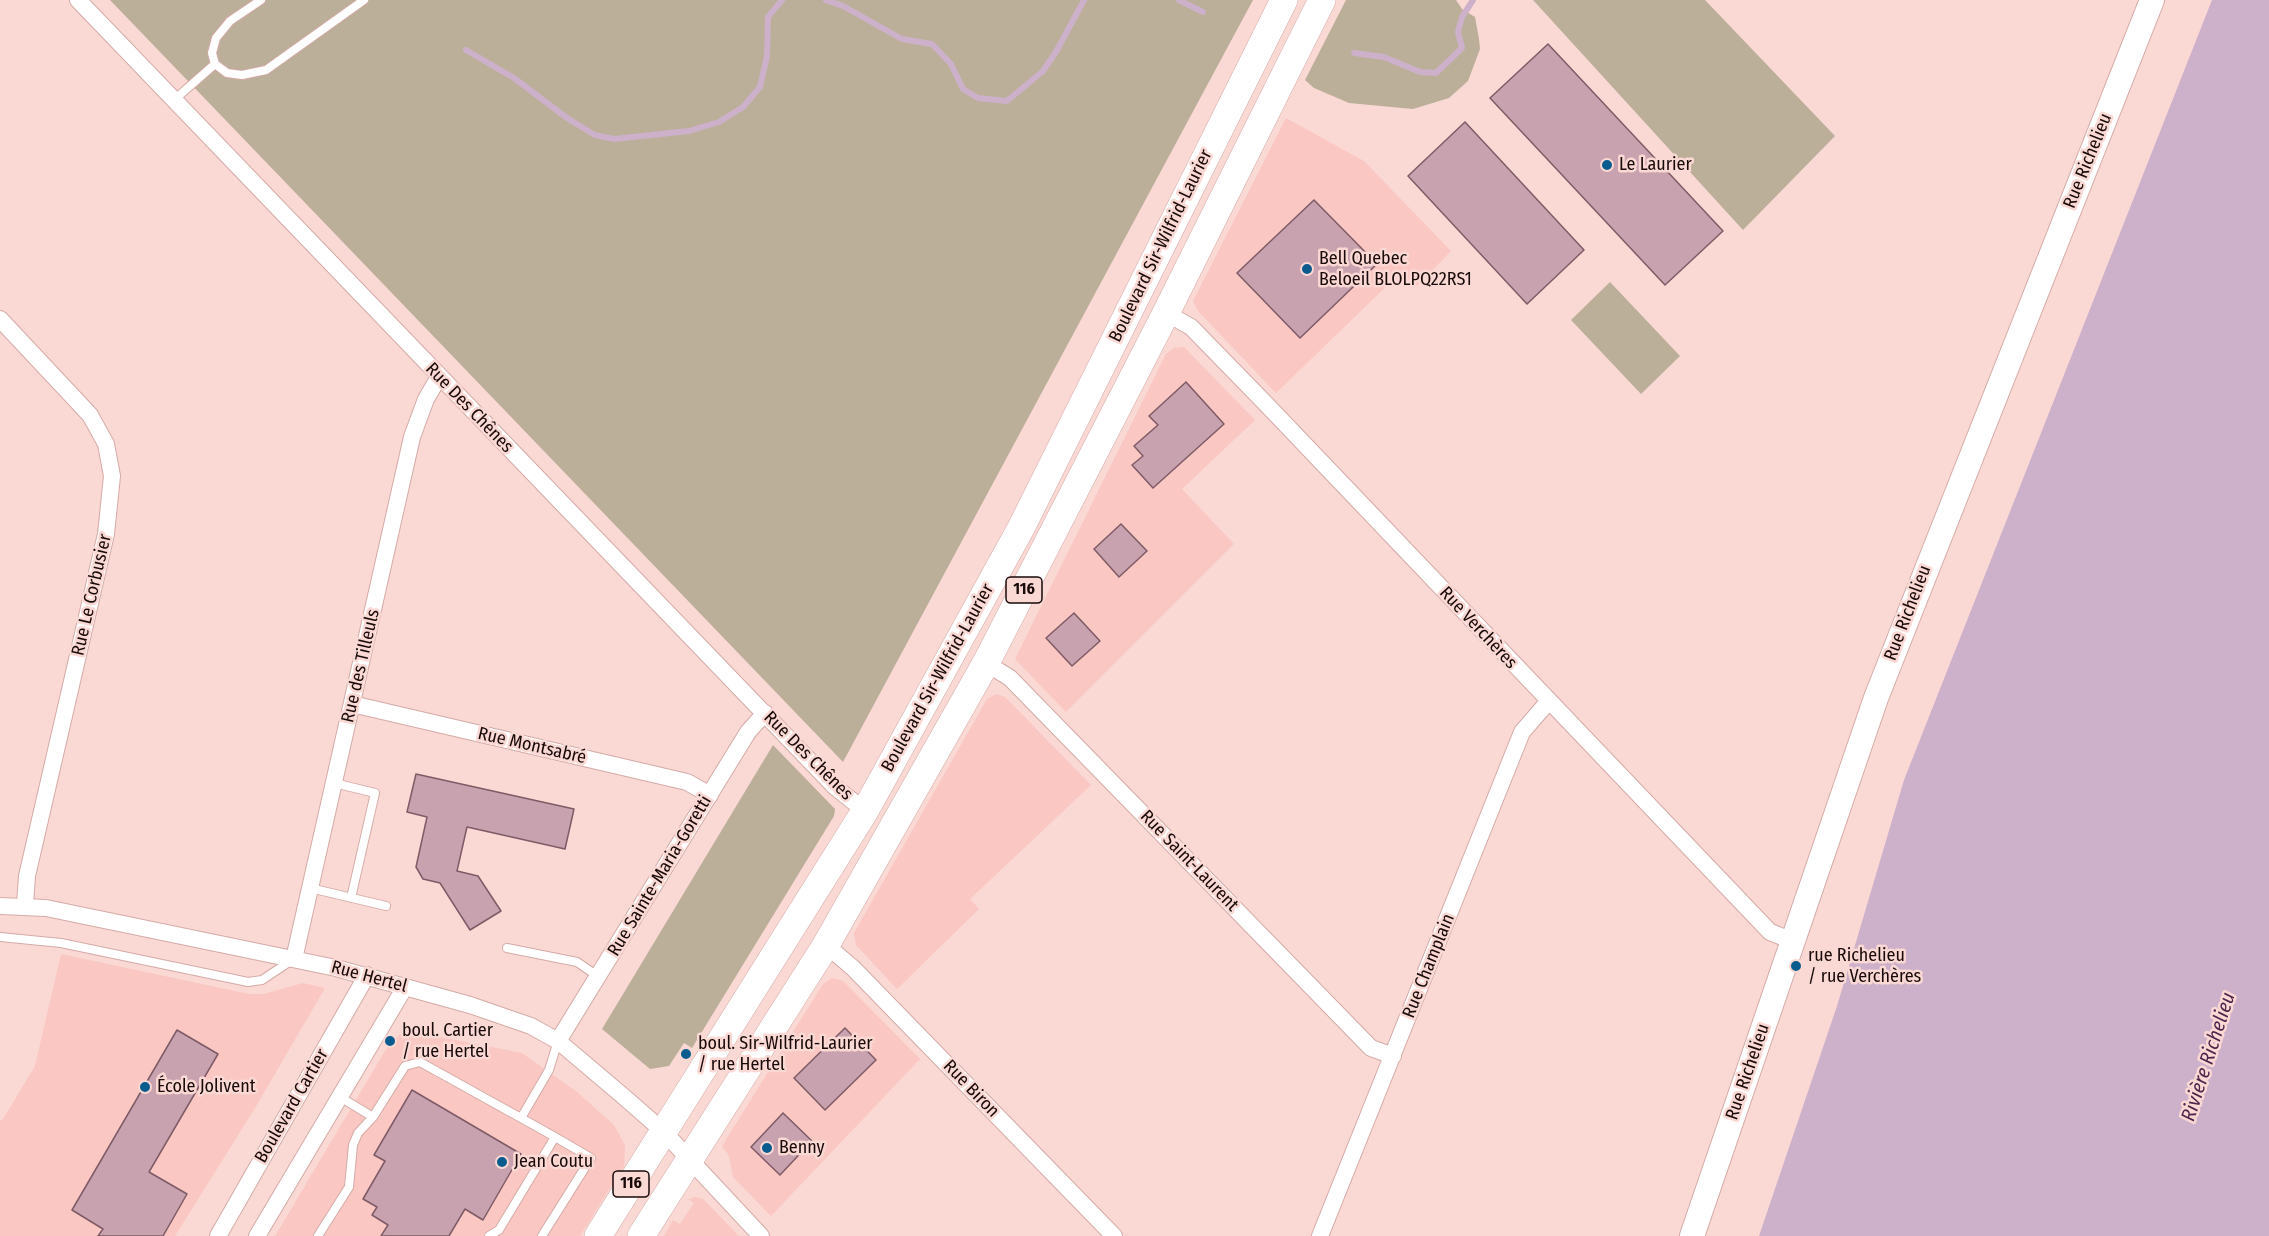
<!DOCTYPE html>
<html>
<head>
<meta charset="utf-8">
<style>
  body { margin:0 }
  canvas { display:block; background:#fad8d4 }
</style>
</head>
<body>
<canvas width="2269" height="1236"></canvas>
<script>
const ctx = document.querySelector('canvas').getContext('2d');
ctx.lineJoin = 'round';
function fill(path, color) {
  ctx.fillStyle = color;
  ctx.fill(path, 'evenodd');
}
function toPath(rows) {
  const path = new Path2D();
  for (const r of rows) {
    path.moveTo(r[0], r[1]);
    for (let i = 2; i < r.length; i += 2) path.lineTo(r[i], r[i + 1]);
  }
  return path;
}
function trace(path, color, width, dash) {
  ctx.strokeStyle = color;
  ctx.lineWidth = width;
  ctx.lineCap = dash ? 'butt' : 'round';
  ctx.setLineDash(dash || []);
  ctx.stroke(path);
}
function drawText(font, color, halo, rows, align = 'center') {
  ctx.font = font + ' "Fira Sans Condensed",sans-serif';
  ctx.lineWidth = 5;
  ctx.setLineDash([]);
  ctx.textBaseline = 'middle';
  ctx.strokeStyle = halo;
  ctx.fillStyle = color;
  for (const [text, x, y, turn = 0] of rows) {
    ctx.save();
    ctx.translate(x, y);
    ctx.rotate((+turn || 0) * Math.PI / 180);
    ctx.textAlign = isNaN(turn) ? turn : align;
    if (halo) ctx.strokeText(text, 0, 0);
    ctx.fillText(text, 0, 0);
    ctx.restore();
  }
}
const built = toPath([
  [1286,118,1364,161,1451,251,1416,287,1405,275,1396,277,1276,393,1198,311,1193,301],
  [1184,347,1255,420,1182,489,1234,544,1066,712,1015,659,1166,354,1174,348],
  [996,694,1005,697,1091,785,970,899,979,909,897,989,856,945,854,933,987,699],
  [61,954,249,994,264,994,303,983,325,988,255,1108,175,1236,0,1236,0,1121,3,1119,35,1066],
  [832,978,843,981,920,1059,771,1216,733,1177,729,1156,722,1146,823,984],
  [409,1031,522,1053,577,1092,614,1125,625,1145,624,1166,580,1236,275,1236,385,1051,399,1035],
  [695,1197,703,1199,739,1236,664,1236,673,1220,680,1224,694,1203,688,1199]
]);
const green = toPath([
  [110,0,1253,0,843,762],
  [1346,0,1456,0,1462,9,1475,17,1479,39,1480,49,1468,81,1449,98,1413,109,1349,103,1314,88,1305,80],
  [1533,0,1705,0,1835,136,1743,230],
  [1610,282,1680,356,1641,394,1571,320],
  [773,745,835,809,834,816,692,1048,684,1043,669,1066,650,1069,602,1029]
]);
const water = toPath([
  [2212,0,2269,0,2269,1236,1759,1236,1837,1006,1904,780]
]);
const stream = toPath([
  [826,0,843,6,902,39,932,44,951,64,963,89,978,98,1007,101,1043,71,1056,52,1084,0],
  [1179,0,1203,12],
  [466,50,514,78,567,118,595,135,614,139,689,131,719,122,743,107,760,87,767,56,768,17,782,0],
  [1354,53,1384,57,1420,72,1436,73,1462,48,1458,32,1462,17,1473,0]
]);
const building = toPath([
  [1548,44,1723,231,1665,285,1490,98,1548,44],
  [1465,122,1584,250,1527,304,1408,176,1465,122],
  [1314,200,1377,264,1300,338,1237,273,1314,200],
  [1186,382,1224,424,1153,488,1132,465,1143,456,1134,446,1158,425,1149,416,1186,382],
  [1121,524,1147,551,1119,577,1094,549,1121,524],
  [1074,613,1100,641,1072,666,1046,638,1074,613],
  [416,774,574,809,565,849,467,827,457,871,478,876,501,911,470,930,440,883,423,879,416,867,427,817,407,812,416,774],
  [845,1028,876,1060,825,1110,794,1078,845,1028],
  [177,1030,218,1054,149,1172,187,1194,163,1236,98,1236,103,1229,72,1210,177,1030],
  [412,1090,521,1154,483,1220,465,1209,449,1236,381,1236,388,1225,372,1215,377,1207,363,1199,385,1161,374,1155,412,1090],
  [783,1113,812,1141,780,1175,751,1147,783,1113]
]);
const service = toPath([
  [261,0,230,21,216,38,212,53,215,64,227,73,242,75,266,70,364,0],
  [174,100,215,64],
  [334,783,375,793,351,898],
  [310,888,386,906],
  [0,937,61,943,248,982,262,980,292,960],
  [507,948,577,962,599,977],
  [340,1097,373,1117,405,1066,420,1062,521,1118],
  [318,1236,349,1187,353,1145,358,1133,373,1117],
  [489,1236,499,1230,555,1137,521,1118,549,1070,558,1041],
  [542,1236,591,1158,555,1137]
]);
const minor = toPath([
  [78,0,835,787,865,811],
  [1166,313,1191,327,1267,405,1770,932,1793,941],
  [0,319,90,415,106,444,112,476,106,534,27,876,25,905],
  [986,663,1010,678,1371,1048,1393,1056],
  [352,704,687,782,710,795],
  [0,906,46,908,336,968,470,1005,531,1026,558,1041,623,1096,664,1132,761,1236],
  [826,945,853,968,1114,1236],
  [294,959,412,437,426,399,439,377],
  [558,1041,748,732,765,713],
  [218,1236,367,975],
  [257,1236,405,987],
  [1320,1236,1522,732,1548,702]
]);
const secondary = toPath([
  [1692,1236,1876,698,2152,0]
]);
const primary = toPath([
  [598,1236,865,811,1021,528,1284,0],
  [641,1236,826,945,986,663,1166,313,1322,0]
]);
const markers = [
  [1607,165,6,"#0b5c8e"],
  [1307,269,6,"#0b5c8e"],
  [1796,966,6,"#0b5c8e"],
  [390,1041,6,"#0b5c8e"],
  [686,1054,6,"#0b5c8e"],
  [145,1087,6,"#0b5c8e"],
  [767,1148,6,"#0b5c8e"],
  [502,1162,6,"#0b5c8e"]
];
const shields = [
  [1024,590,36],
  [631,1184,36]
];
const shieldNames = [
  ["116",1024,590],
  ["116",631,1184]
];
const streetNames = [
  ["Rue Richelieu",2088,161,-68],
  ["Boulevard Sir-Wilfrid-Laurier",1161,246,-64],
  ["Rue Des Chênes",469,408,46],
  ["Rue Le Corbusier",92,595,-77],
  ["Rue Richelieu",1908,613,-69],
  ["Rue Verchères",1478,628,47],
  ["Rue des Tilleuls",361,666,-77],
  ["Boulevard Sir-Wilfrid-Laurier",938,678,-61],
  ["Rue Montsabré",532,746,13],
  ["Rue Des Chênes",808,756,45],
  ["Rue Saint-Laurent",1189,861,46],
  ["Rue Sainte-Maria-Goretti",660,876,-59],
  ["Rue Champlain",1429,966,-68],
  ["Rue Hertel",369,977,15],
  ["Rue Richelieu",1748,1072,-71],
  ["Rue Biron",971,1089,46],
  ["Boulevard Cartier",292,1106,-60]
];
const poiNames = [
  ["Le Laurier",1619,165],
  ["Bell Quebec",1319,259],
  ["Beloeil BLOLPQ22RS1",1319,280],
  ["rue Richelieu",1808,956],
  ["/ rue Verchères",1808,977],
  ["boul. Cartier",402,1031],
  ["/ rue Hertel",402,1052],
  ["boul. Sir-Wilfrid-Laurier",698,1044],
  ["/ rue Hertel",698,1065],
  ["École Jolivent",157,1087],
  ["Benny",779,1148],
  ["Jean Coutu",514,1162]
];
const waterNames = [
  ["Rivière Richelieu",2209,1057,-72]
];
fill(built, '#fac7c2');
fill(green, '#bbaf99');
fill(water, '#cdb0ca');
trace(stream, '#cdb0ca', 6);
fill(building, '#c8a2ae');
trace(building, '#7e5b66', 1.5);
trace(service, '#d4aba7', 10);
trace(minor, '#d4aba7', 18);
trace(secondary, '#d4aba7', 26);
trace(primary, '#d4aba7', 28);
trace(service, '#fff', 8);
trace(minor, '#fff', 16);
trace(secondary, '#fff', 24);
trace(primary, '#fff', 27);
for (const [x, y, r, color] of markers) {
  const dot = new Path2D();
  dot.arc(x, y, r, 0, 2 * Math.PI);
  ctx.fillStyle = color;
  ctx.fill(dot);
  trace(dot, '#fad8d4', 2);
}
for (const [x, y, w] of shields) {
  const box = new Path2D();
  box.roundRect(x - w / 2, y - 13, w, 26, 4.5);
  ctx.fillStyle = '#fad8d4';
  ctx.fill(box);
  trace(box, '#180a09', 1.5);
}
drawText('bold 16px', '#180a09', null, shieldNames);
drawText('18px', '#180a09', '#fad8d4', streetNames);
drawText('18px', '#180a09', '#fad8d4', poiNames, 'left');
drawText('italic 20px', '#4d264b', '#fad8d4', waterNames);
</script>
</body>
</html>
